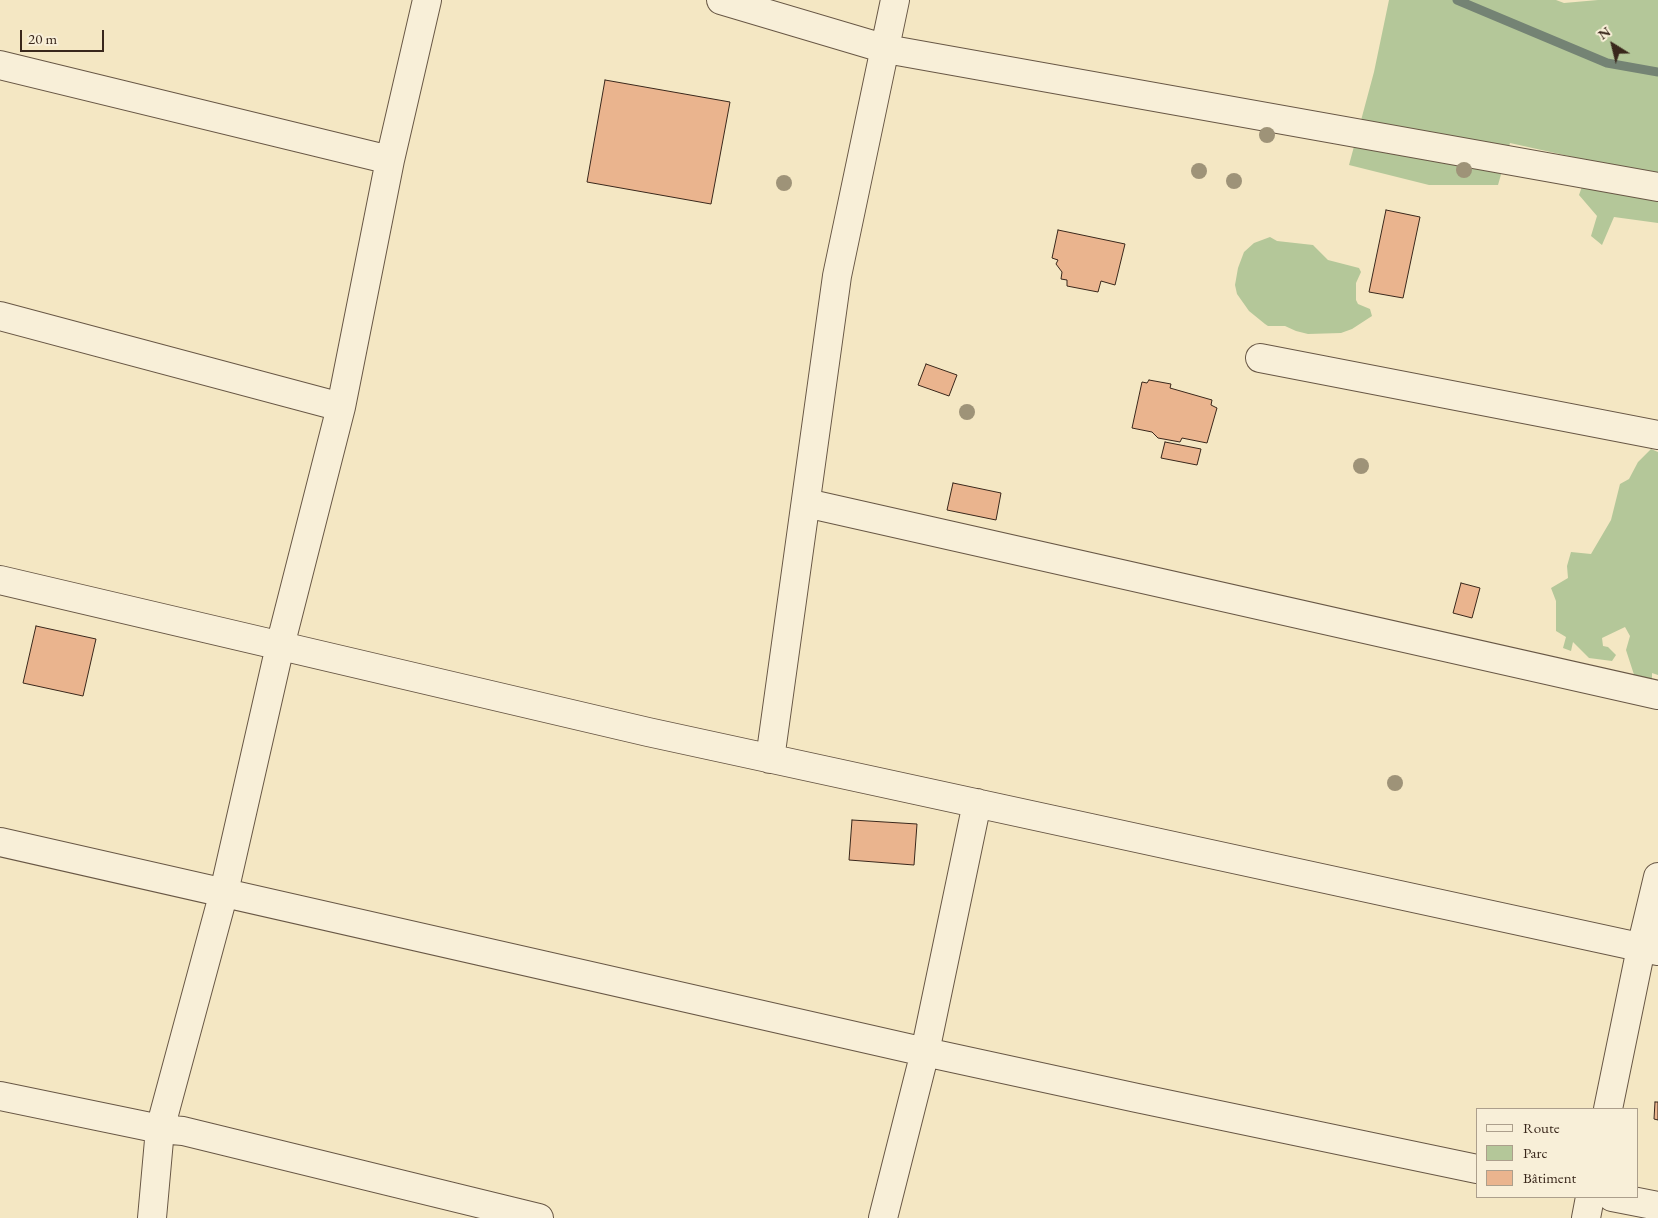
<!DOCTYPE html>
<html>
<head>
<meta charset="utf-8">
<style>
  body { margin:0 }
  #map { position:relative; width:1658px; height:1218px; overflow:hidden; background:#f4e7c3; font-family:"EB Garamond",serif }
  canvas { display:block }
  .legend { position:absolute; left:1476px; top:1108px; width:162px; height:90px; box-sizing:border-box; background:#f8efd8; border:1px solid #ac9f8c; margin:0; padding:6px 9px; list-style:none; font-size:15px; color:#39271b }
  .legend li { display:flex; align-items:center; gap:10px; height:25px }
  .legend b { width:25px; border:1px solid #ac9f8c }
  .north { position:absolute; left:1588px; top:20px; width:50px; height:50px; -webkit-text-stroke:4px #f8efd8; paint-order:stroke; rotate:324deg; font-size:14px; font-weight:700; line-height:20px; text-align:center; color:#39271b }
  .north::after { content:''; display:block; margin:auto; width:18px; height:22px; background:#39271b; clip-path:polygon(50% 0,100% 100%,50% 72%,0 100%) }
  .scale { position:absolute; left:20px; top:30px; width:84px; height:22px; box-sizing:border-box; border:2px solid #39271b; border-top:0; padding-left:6px; font-size:15px; line-height:18px; white-space:nowrap; color:#39271b; -webkit-text-stroke:4px #f8efd8; paint-order:stroke }
</style>
</head>
<body>
<div id="map">
<canvas width="1658" height="1218"></canvas>
<ul class="legend">
<li><b style="height:6px;background:#f8efd8"></b>Route</li>
<li><b style="height:14px;background:#b4c799"></b>Parc</li>
<li><b style="height:14px;background:#eab48e"></b>Bâtiment</li>
</ul>
<div class="north">N</div>
<div class="scale">20 m</div>
</div>
<script>
const ctx = document.querySelector('canvas').getContext('2d');
ctx.lineJoin = 'round';
function fill(path, color) {
  ctx.fillStyle = color;
  ctx.fill(path, 'evenodd');
}
function toPath(rows) {
  const path = new Path2D();
  for (const r of rows) {
    path.moveTo(r[0], r[1]);
    for (let i = 2; i < r.length; i += 2) path.lineTo(r[i], r[i + 1]);
  }
  return path;
}
function trace(path, color, width, dash) {
  ctx.strokeStyle = color;
  ctx.lineWidth = width;
  ctx.lineCap = dash ? 'butt' : 'round';
  ctx.setLineDash(dash || []);
  ctx.stroke(path);
}
const green = toPath([
  [1389,0,1556,0,1564,3,1598,0,1658,0,1658,223,1614,217,1602,245,1591,236,1597,216,1579,195,1591,161,1510,143,1498,185,1429,185,1349,165,1374,72],
  [1270,237,1277,241,1313,245,1328,260,1359,268,1361,272,1356,283,1356,300,1358,304,1370,309,1372,316,1352,329,1341,333,1308,334,1296,331,1285,326,1268,326,1265,324,1249,311,1237,294,1235,285,1238,268,1244,252,1254,243],
  [1651,449,1658,452,1658,675,1652,673,1652,687,1637,684,1626,650,1630,636,1625,627,1602,638,1603,646,1608,647,1616,655,1612,661,1589,658,1573,642,1571,651,1563,648,1566,637,1556,631,1556,601,1551,588,1568,578,1567,566,1571,552,1591,554,1611,520,1620,484,1629,479,1638,462]
]);
const stream = toPath([
  [1457,0,1607,63,1658,72]
]);
const building = toPath([
  [605,80,730,102,711,204,587,182,605,80],
  [1386,210,1420,217,1403,298,1369,292,1386,210],
  [1058,230,1125,244,1115,285,1101,281,1098,292,1067,286,1067,280,1061,279,1062,272,1056,264,1058,260,1052,258,1058,230],
  [926,364,957,375,949,396,918,385,926,364],
  [1149,380,1171,384,1170,388,1212,400,1211,405,1217,408,1207,443,1182,438,1180,442,1158,438,1152,432,1132,428,1142,382,1147,383,1149,380],
  [1165,442,1201,449,1197,465,1161,458,1165,442],
  [953,483,1001,493,996,520,947,510,953,483],
  [1461,583,1480,588,1472,618,1453,613,1461,583],
  [36,626,96,639,83,696,23,683,36,626],
  [852,820,917,824,914,865,849,860,852,820],
  [1655,1102,1658,1102,1658,1120,1654,1119,1655,1102]
]);
const street = toPath([
  [721,0,886,49,1658,187],
  [0,65,390,160],
  [0,316,341,407],
  [1260,358,1658,435],
  [806,503,1658,695],
  [0,580,648,732,1658,951],
  [770,759,837,276,895,0],
  [0,842,925,1052,1137,1098,1477,1169],
  [0,1096,160,1129,183,1131,539,1218],
  [1608,1109,1641,948,1658,877],
  [1612,1197,1658,1206],
  [152,1218,160,1129,224,892,280,646,341,407,390,160,427,0],
  [883,1218,925,1052,977,803],
  [1586,1218,1590,1197]
]);
const trees = [
  [1267,135],
  [1464,170],
  [1199,171],
  [1234,181],
  [784,183],
  [967,412],
  [1361,466],
  [1395,783]
];
fill(green, '#b4c799');
trace(stream, '#748374', 9);
fill(building, '#eab48e');
trace(building, '#39271b', 1);
trace(street, '#685745', 30);
trace(street, '#f8efd8', 28);
ctx.fillStyle = '#9e9378';
for (const [x, y] of trees) {
  ctx.beginPath();
  ctx.arc(x, y, 8, 0, 2 * Math.PI);
  ctx.fill();
}
</script>
</body>
</html>
